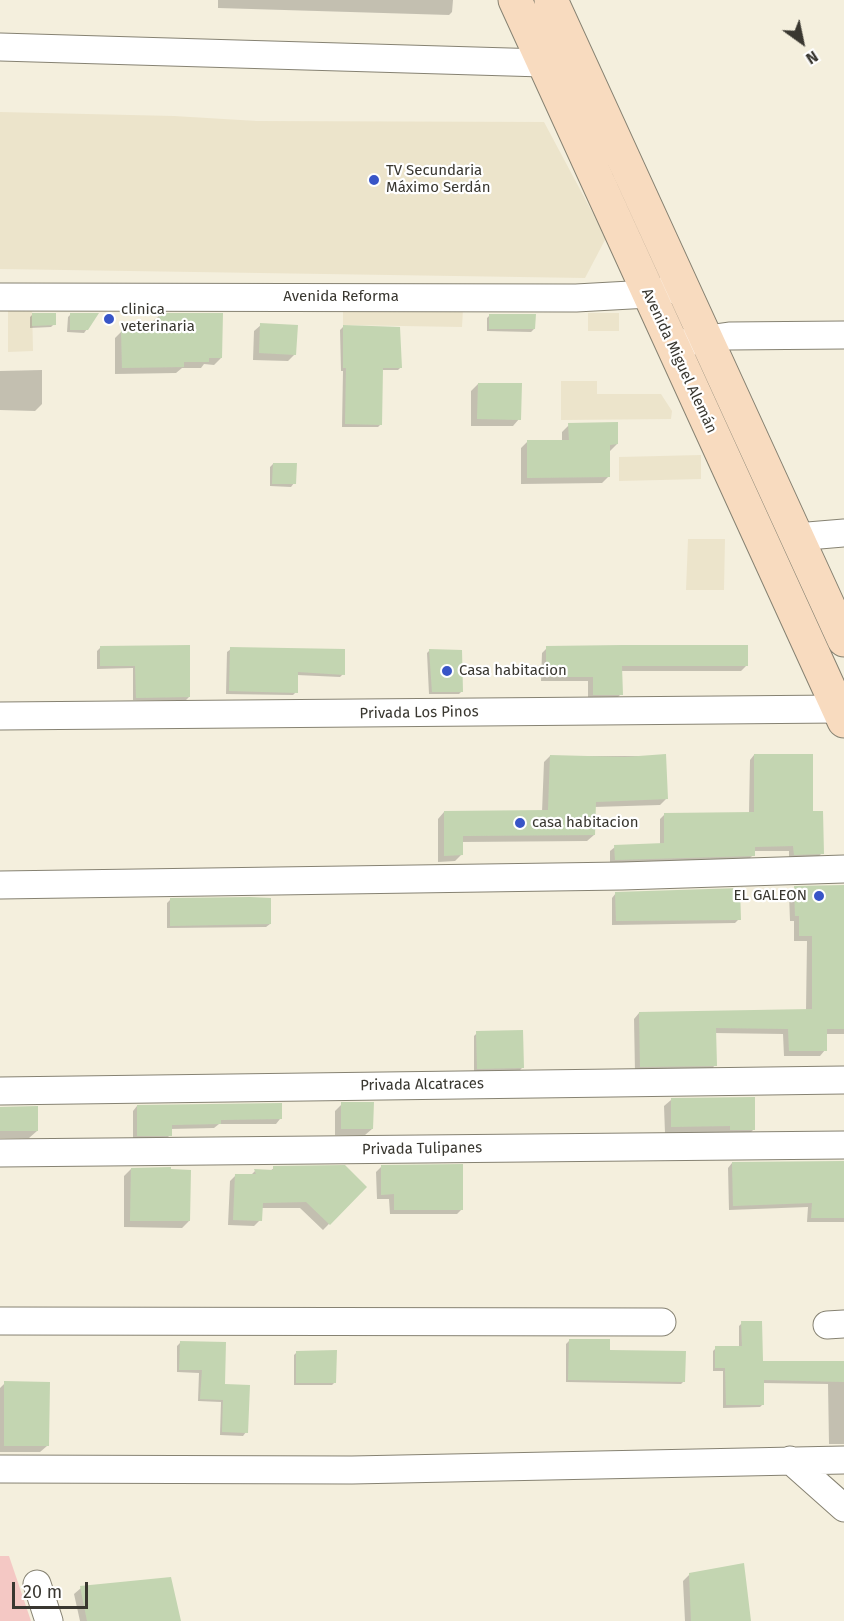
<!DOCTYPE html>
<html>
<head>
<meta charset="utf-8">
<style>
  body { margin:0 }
  #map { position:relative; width:844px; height:1621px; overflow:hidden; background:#f4efdd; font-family:"Fira Sans",sans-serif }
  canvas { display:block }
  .north { position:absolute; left:772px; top:12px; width:60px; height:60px; -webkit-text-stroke:4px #fff; paint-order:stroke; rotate:147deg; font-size:16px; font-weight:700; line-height:24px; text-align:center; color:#393730 }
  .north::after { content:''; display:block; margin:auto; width:21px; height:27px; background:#393730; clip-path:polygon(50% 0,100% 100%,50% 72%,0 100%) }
  .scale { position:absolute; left:12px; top:1582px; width:76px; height:27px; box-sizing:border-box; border:3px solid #393730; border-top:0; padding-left:8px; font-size:18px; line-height:21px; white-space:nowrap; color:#393730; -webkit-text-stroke:4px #fff; paint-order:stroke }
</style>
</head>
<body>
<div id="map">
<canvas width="844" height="1621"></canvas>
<div class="north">N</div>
<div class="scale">20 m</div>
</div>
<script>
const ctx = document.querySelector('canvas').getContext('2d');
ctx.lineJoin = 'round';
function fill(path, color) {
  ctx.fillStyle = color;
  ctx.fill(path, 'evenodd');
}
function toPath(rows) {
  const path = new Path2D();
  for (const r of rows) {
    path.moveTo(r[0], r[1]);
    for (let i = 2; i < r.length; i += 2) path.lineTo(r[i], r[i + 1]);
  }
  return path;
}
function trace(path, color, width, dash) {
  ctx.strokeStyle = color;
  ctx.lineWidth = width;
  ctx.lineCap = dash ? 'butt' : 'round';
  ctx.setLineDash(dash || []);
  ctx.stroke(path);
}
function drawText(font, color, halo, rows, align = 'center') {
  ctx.font = font + ' "Fira Sans",sans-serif';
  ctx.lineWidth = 4.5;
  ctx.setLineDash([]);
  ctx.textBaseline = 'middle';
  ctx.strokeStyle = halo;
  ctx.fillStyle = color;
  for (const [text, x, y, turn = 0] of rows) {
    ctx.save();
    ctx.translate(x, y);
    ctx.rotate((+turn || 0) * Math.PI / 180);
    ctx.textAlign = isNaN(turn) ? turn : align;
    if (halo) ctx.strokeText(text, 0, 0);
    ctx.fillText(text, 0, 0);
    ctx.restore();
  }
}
const built = toPath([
  [0,112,174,116,257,121,544,122,606,238,585,278,0,269],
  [8,306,32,306,33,351,8,352],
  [343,307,463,309,462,327,343,325],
  [588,313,619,313,619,331,588,331],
  [561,381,597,381,597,394,661,394,672,411,671,419,561,420],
  [701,455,701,479,619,481,619,457],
  [688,539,725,539,724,590,686,590]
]);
const green = toPath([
  [0,1556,9,1556,31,1621,0,1621]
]);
const shadow = toPath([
  [218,0,453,0,452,12,449,15,218,8],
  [33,314,54,324,51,327,30,328,30,317],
  [71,314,87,329,84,333,67,332,68,317],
  [160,315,221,358,214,365,204,364,201,368,182,368,176,373,115,374,115,338,122,331,153,331,153,321],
  [490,315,534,329,531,332,487,331,487,318],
  [261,325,295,354,288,361,253,360,254,331],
  [343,327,401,367,398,370,381,370,381,424,378,427,342,427,343,371,341,371,340,330],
  [42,370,42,404,35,411,0,410,0,371],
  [478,384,519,419,513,426,471,426,471,391],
  [569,425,617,444,610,451,609,476,602,483,521,484,521,448,528,441,562,441,562,432],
  [273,464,294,483,291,487,270,486,270,467],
  [188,646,189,697,186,700,133,700,133,668,97,669,97,651,100,648],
  [547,648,746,666,741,671,621,671,621,694,616,699,588,700,588,681,541,681,542,653],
  [231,649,343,674,340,677,297,675,296,692,293,695,226,694,227,652],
  [430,650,462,691,459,694,429,694,427,653],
  [754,755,812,813,822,853,817,858,789,859,789,851,753,851,753,855,748,860,610,865,610,851,615,847,660,845,660,819,665,814,749,813,750,760],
  [550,756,665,756,666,799,660,805,594,807,594,835,587,841,461,842,461,855,455,861,438,862,438,819,444,812,542,812,544,762],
  [844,886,844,1034,825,1034,825,1050,820,1056,784,1056,783,1034,714,1033,715,1065,710,1071,635,1072,634,1019,639,1013,806,1010,807,941,794,941,794,921,790,921,789,894,795,888],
  [616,893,739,919,735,923,612,925,612,898],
  [170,900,270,924,266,927,167,928,167,903],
  [477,1033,522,1068,519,1071,474,1071,474,1036],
  [671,1100,754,1129,747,1136,724,1137,724,1132,665,1133,664,1106],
  [342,1104,372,1129,365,1135,335,1135,335,1111],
  [137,1106,280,1119,276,1124,219,1124,214,1128,170,1129,170,1135,165,1140,133,1140,133,1111],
  [0,1108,37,1131,29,1138,0,1138],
  [844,1162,844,1222,807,1222,808,1207,729,1210,728,1168,732,1163],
  [381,1167,462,1209,457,1214,390,1214,389,1199,377,1199,376,1172],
  [274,1168,365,1187,323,1230,300,1208,261,1208,260,1220,254,1226,228,1225,230,1181,236,1175,250,1176,255,1171,270,1171],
  [131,1169,189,1221,182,1228,124,1227,124,1176],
  [742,1323,761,1363,844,1362,844,1444,829,1444,828,1384,762,1383,763,1404,760,1407,723,1408,723,1371,713,1371,713,1351,716,1348,739,1348,739,1326],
  [569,1341,608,1351,684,1381,681,1384,566,1382,566,1344],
  [180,1343,223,1385,246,1432,243,1436,220,1435,221,1402,198,1401,199,1373,177,1372,177,1346],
  [297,1352,335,1382,332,1385,294,1385,294,1355],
  [5,1383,47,1446,40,1452,0,1452,0,1388],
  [690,1574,749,1621,685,1621,683,1581],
  [81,1588,179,1621,80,1621,74,1594]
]);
const building = toPath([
  [32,313,56,313,56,325,32,326],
  [70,313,99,313,88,330,70,330],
  [159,313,223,313,222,358,209,358,209,362,184,362,184,367,122,368,121,330,160,329],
  [489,314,536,314,535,329,489,329],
  [260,323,298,325,296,355,259,353],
  [343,325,400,327,402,368,383,368,382,425,345,424,346,368,343,368],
  [478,383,522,383,521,420,477,419],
  [618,422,618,444,610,445,610,477,527,478,527,440,569,440,568,423],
  [273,463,297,463,296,484,272,484],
  [190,645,190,697,136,698,135,666,100,666,100,646],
  [622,645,748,645,748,666,622,666,623,695,593,695,593,677,546,677,546,646],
  [230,647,345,649,345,675,298,672,298,693,229,691],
  [429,649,462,650,463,692,432,692],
  [666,754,668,799,596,802,595,835,463,836,463,855,444,856,444,811,548,810,550,755,625,757],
  [754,754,813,754,813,811,823,811,824,854,794,855,793,846,755,847,755,856,615,860,614,845,664,843,664,813,754,812],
  [844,885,844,1029,827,1029,827,1051,789,1051,788,1029,716,1028,717,1066,640,1067,639,1012,812,1009,812,936,799,936,799,916,795,916,794,886],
  [740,888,741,920,616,921,615,892],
  [250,897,271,898,271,924,170,926,170,898],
  [523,1030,524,1068,477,1069,476,1031],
  [755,1097,755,1130,730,1130,730,1126,671,1127,671,1098],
  [341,1102,374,1102,373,1129,341,1129],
  [282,1103,282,1119,221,1120,221,1124,172,1125,172,1136,137,1136,137,1105],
  [38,1106,38,1131,0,1131,0,1107],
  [844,1161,844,1218,811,1218,812,1203,733,1206,732,1162],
  [463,1164,463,1210,394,1210,394,1194,381,1195,381,1165],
  [345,1165,367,1187,330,1225,306,1202,263,1203,262,1221,233,1220,235,1174,256,1174,254,1169,273,1170,273,1166],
  [171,1167,171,1169,191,1170,190,1221,130,1221,131,1168],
  [741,1321,762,1321,763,1361,844,1361,844,1382,764,1380,764,1405,726,1405,725,1368,715,1368,715,1346,742,1346],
  [569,1339,610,1339,610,1350,686,1351,685,1382,568,1380],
  [180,1341,226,1342,225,1384,250,1385,248,1433,222,1432,223,1400,200,1399,202,1370,179,1370],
  [337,1350,336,1383,296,1383,296,1351],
  [4,1381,50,1382,49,1446,4,1446],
  [744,1563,751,1621,691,1621,689,1573],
  [171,1577,181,1621,87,1621,80,1586]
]);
const minor = toPath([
  [0,47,543,63],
  [0,297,576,298,649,294,668,290],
  [687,342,729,336,844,335],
  [796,537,844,533],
  [0,716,839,709],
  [0,885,622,876,844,869],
  [0,1091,844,1080],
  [0,1153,844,1145],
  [0,1321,662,1322],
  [827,1325,844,1324],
  [790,1460,844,1508],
  [0,1469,352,1470,844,1460],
  [37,1584,49,1621]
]);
const secondary = toPath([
  [515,0,844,721],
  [551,0,844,640]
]);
const markers = [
  [374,180,6,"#3855c7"],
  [109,319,6,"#3855c7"],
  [447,671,6,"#3855c7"],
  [520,823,6,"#3855c7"],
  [819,896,6,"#3855c7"]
];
const poiNames = [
  ["TV Secundaria",386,171],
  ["Máximo Serdán",386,188],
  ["clinica",121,310],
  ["veterinaria",121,327],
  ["Casa habitacion",459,671],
  ["casa habitacion",532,823],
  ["EL GALEON",807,896,"right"]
];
const streetNames = [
  ["Avenida Reforma",341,297],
  ["Avenida Miguel Alemán",679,361,65],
  ["Privada Los Pinos",419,713,-1],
  ["Privada Alcatraces",422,1085,-1],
  ["Privada Tulipanes",422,1149,-1]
];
fill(built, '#ece4cb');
fill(green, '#f4c8c4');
fill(shadow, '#0003');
fill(building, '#c3d5b1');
trace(minor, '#868272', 29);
trace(secondary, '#868272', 35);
trace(minor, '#fff', 27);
trace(secondary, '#f8dbbf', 33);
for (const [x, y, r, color] of markers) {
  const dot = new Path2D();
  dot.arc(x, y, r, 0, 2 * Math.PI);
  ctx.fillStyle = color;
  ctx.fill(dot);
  trace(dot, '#fff', 2);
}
drawText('15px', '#393730', '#fff', poiNames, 'left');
drawText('15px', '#393730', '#fff', streetNames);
</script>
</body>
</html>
